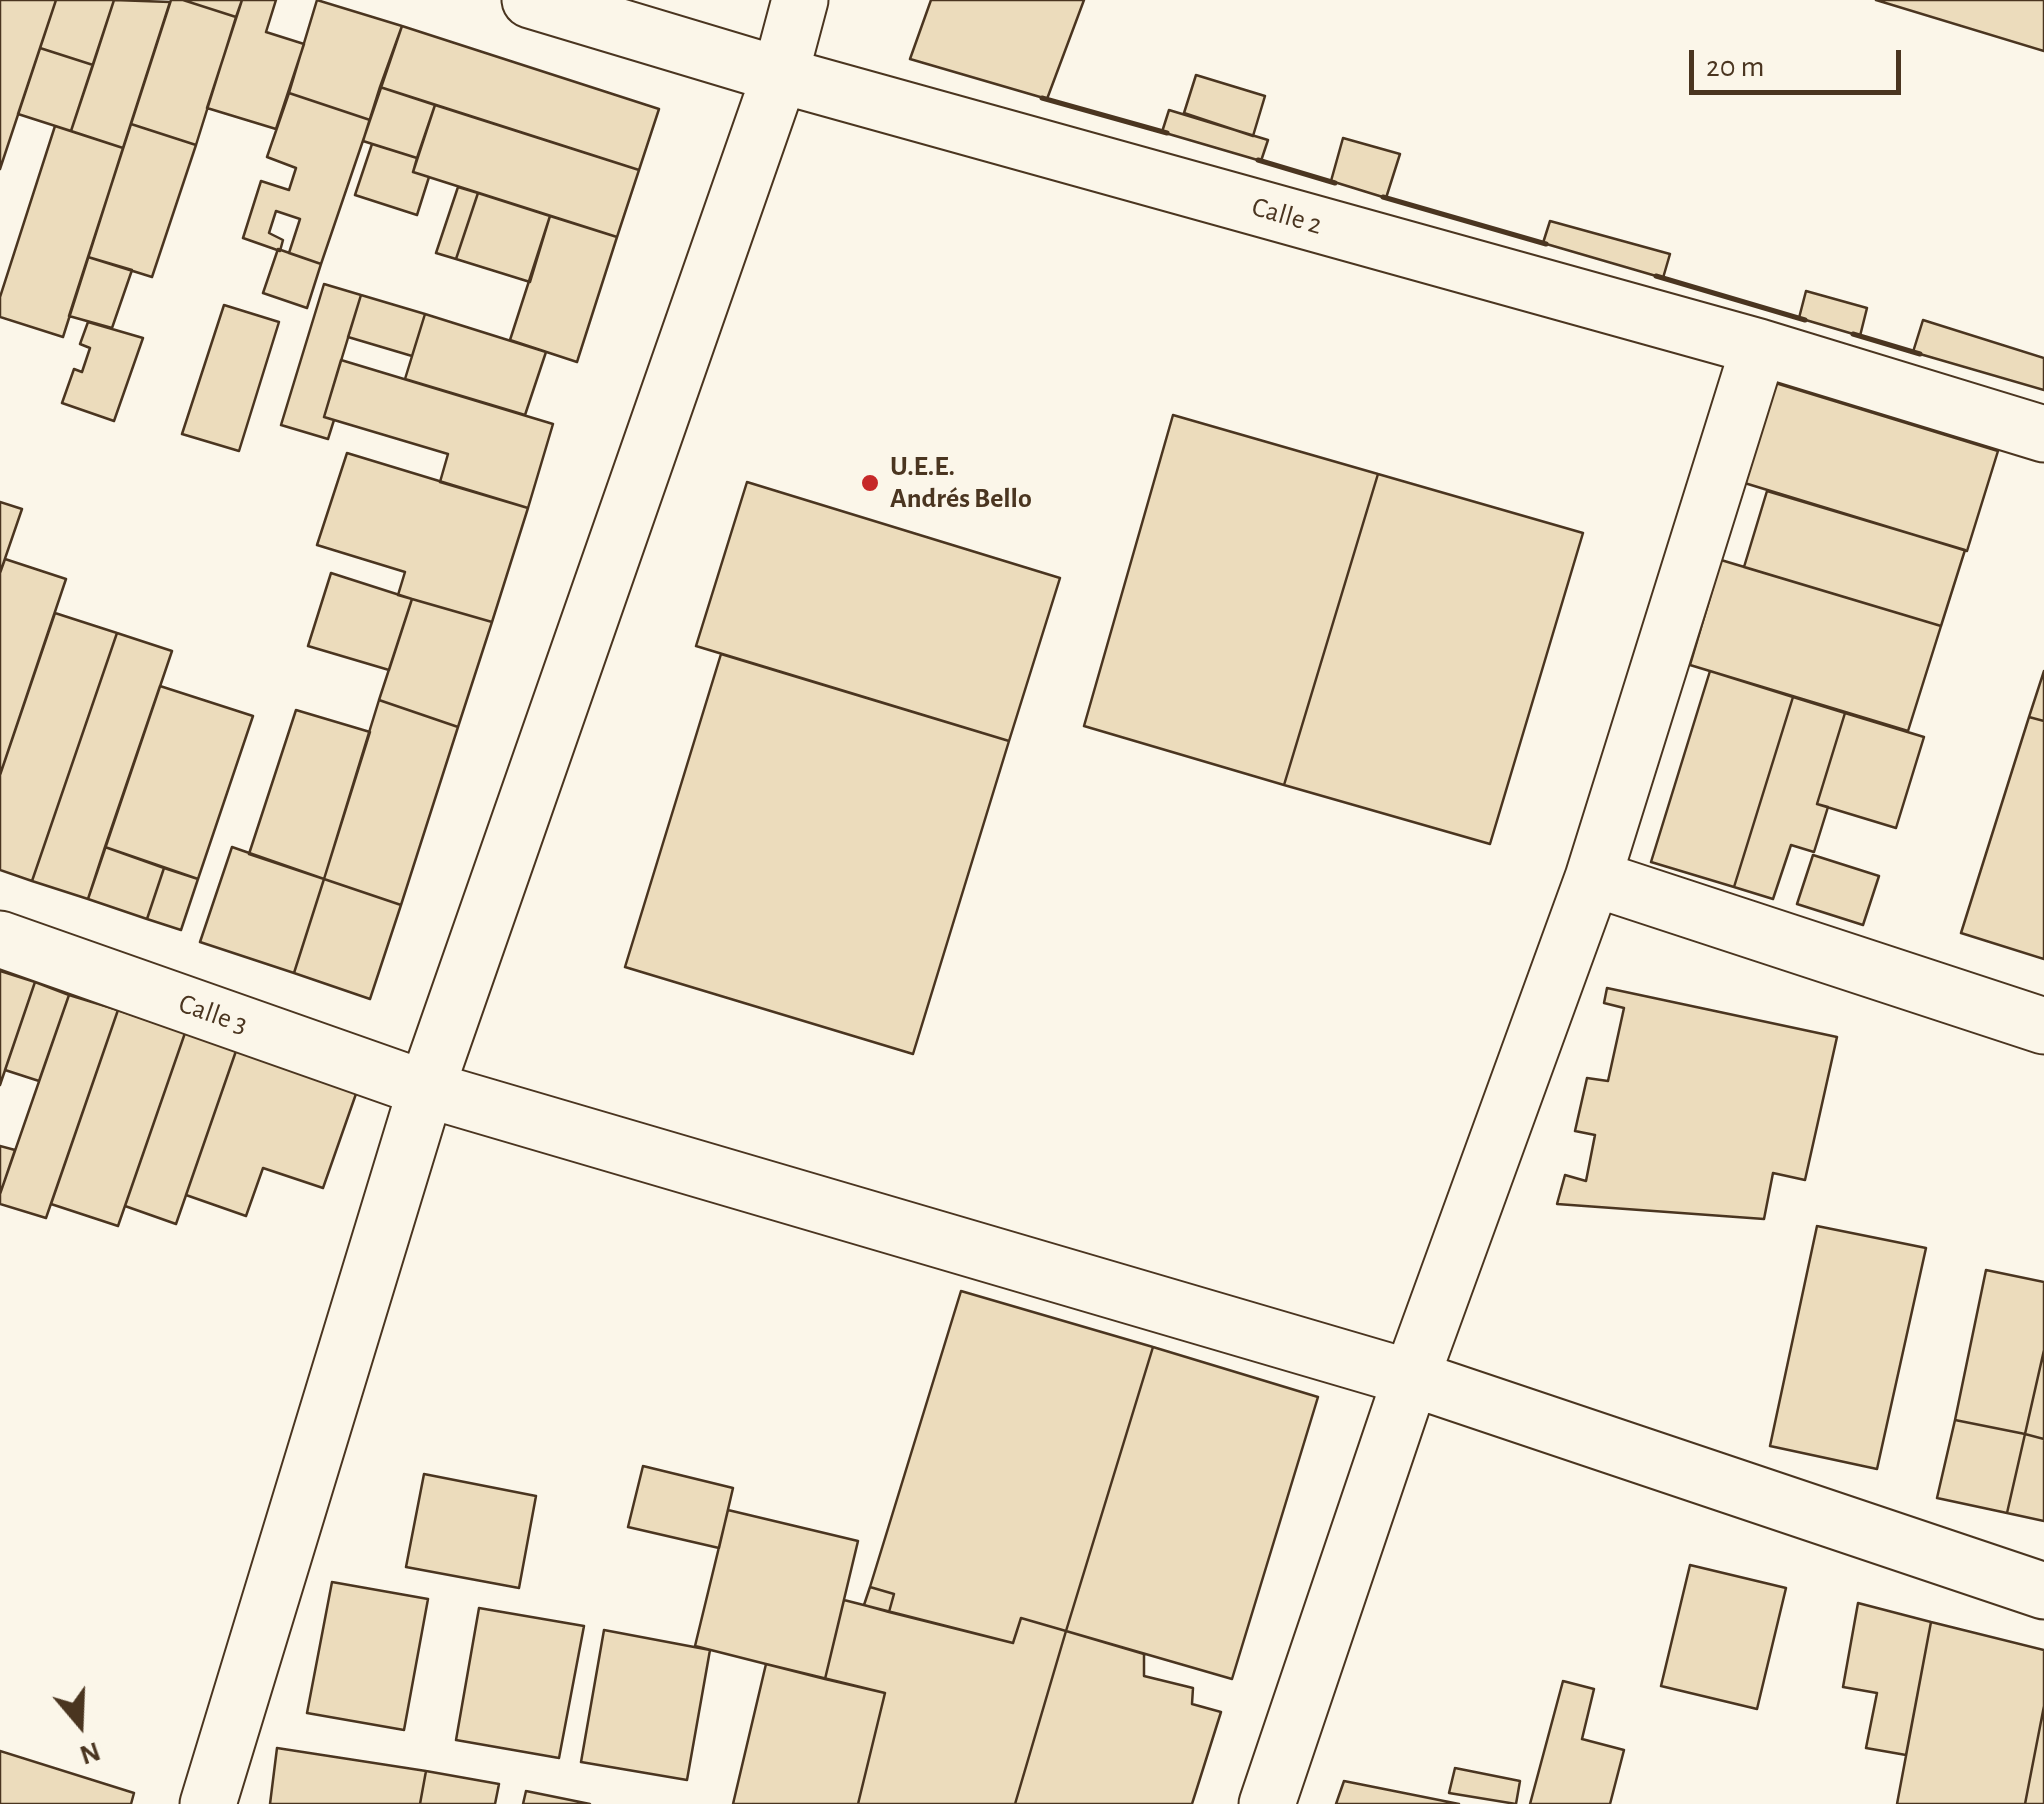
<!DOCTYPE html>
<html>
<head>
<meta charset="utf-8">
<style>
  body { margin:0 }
  #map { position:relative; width:2044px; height:1804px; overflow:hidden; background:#fbf6e9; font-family:"Alegreya Sans",sans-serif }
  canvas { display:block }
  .north { position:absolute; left:30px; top:1674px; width:100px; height:100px; -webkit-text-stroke:8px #fbf6e9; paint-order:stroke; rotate:161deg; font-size:28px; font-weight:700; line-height:40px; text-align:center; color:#4a3520 }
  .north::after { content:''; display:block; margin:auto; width:35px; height:45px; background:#4a3520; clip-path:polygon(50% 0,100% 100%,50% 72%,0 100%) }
  .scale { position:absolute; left:1689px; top:50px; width:212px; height:45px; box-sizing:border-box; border:5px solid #4a3520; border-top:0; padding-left:12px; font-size:30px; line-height:35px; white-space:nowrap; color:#4a3520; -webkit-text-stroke:8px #fbf6e9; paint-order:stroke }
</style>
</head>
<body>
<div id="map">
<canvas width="2044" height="1804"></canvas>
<div class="north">N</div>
<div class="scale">20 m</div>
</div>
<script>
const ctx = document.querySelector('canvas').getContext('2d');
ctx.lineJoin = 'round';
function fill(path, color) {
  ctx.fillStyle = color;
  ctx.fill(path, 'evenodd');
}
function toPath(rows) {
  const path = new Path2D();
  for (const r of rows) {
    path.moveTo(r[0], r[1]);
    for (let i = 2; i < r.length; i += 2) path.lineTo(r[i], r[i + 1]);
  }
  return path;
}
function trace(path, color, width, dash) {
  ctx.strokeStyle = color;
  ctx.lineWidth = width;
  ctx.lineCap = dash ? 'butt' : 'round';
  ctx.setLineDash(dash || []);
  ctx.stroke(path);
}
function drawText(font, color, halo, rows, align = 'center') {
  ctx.font = font + ' "Alegreya Sans",sans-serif';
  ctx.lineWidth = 8;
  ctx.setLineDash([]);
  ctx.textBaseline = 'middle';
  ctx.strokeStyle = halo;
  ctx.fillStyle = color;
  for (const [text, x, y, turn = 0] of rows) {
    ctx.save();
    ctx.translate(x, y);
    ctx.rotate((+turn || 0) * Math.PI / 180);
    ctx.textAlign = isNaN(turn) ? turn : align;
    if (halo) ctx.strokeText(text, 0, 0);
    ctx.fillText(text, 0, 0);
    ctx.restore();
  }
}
const building = toPath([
  [0,0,56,0,0,169,0,0],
  [56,0,114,0,93,65,40,48,56,0],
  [114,0,170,2,123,148,71,131,114,0],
  [171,0,183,0,236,17,196,145,131,124,171,0],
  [183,0,242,0,236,17,183,0],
  [242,0,276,0,266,32,304,44,276,129,207,108,242,0],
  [317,0,402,26,370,120,289,93,317,0],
  [931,0,1084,0,1047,99,910,59,931,0],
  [1876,0,2044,0,2044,51,1876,0],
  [402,26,659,109,639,170,380,87,402,26],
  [40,48,93,65,71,131,18,114,40,48],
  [1196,75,1265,96,1253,136,1184,113,1196,75],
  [380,87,435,105,417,158,363,141,380,87],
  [289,93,370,120,321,264,289,253,300,219,276,211,269,233,283,240,280,251,243,238,261,181,289,190,296,168,267,157,289,93],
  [435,105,639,170,617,237,413,172,435,105],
  [1169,110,1268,140,1261,161,1162,132,1169,110],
  [131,124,196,145,152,277,88,257,131,124],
  [55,126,123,148,63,337,0,317,0,297,55,126],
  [1343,138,1400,154,1386,198,1331,181,1343,138],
  [372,144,417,158,413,172,429,177,417,215,355,195,372,144],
  [458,187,478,193,456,259,436,253,458,187],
  [478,193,550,216,530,282,456,259,478,193],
  [550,216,617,237,577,362,510,340,550,216],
  [1550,221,1670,254,1663,278,1543,243,1550,221],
  [278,249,321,264,307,308,263,293,278,249],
  [88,257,132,270,112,328,69,316,88,257],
  [324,284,361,295,324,417,334,420,328,439,281,425,324,284],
  [1806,291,1867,308,1860,336,1799,318,1806,291],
  [361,295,425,314,412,356,348,337,361,295],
  [224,305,279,322,239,451,182,434,224,305],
  [425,314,546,352,525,415,405,379,425,314],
  [1923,320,2044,358,2044,390,1913,352,1923,320],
  [88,322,143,338,114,421,62,403,74,369,82,372,90,348,80,344,88,322],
  [341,360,553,424,528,508,440,482,448,454,324,417,341,360],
  [1769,381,1998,451,1967,551,1738,481,1769,381],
  [1173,415,1378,474,1284,785,1084,726,1173,415],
  [347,453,528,508,492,622,398,595,405,572,317,545,347,453],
  [1378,474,1583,533,1490,844,1284,785,1378,474],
  [747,482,1060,578,1009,741,696,646,747,482],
  [1767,491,1965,550,1941,626,1744,567,1767,491],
  [0,502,22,509,0,573,0,502],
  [5,559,66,579,0,775,0,573,5,559],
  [1721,560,1941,626,1908,731,1690,665,1721,560],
  [331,573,412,599,389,670,308,646,331,573],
  [412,599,492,622,458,727,379,700,412,599],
  [55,613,117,633,32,881,0,870,0,775,55,613],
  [117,633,172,651,88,899,32,881,117,633],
  [721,654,1009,741,913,1054,625,967,721,654],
  [1710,671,1793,697,1734,887,1651,862,1710,671],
  [2044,671,2044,721,2029,717,2044,671],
  [160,686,253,716,198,879,105,847,160,686],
  [1793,697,1845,713,1817,804,1828,807,1814,852,1791,845,1773,899,1734,887,1793,697],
  [379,700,458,727,401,905,324,879,379,700],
  [296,710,370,732,324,879,249,854,296,710],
  [1845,713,1924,737,1896,828,1817,804,1845,713],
  [2029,717,2044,721,2044,959,1961,933,2029,717],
  [105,847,164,868,147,919,88,899,105,847],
  [232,847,324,879,294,973,200,942,232,847],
  [1813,855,1879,876,1863,925,1797,904,1813,855],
  [164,868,198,879,181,930,147,919,164,868],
  [324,879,401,905,370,999,294,973,324,879],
  [0,971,35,982,0,1085,0,971],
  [35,982,69,995,39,1081,5,1070,35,982],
  [1607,988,1837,1037,1805,1180,1773,1173,1764,1219,1557,1204,1565,1175,1586,1181,1595,1135,1575,1131,1587,1078,1608,1081,1624,1008,1604,1003,1607,988],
  [69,995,118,1010,46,1218,0,1204,0,1194,69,995],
  [118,1010,185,1033,118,1226,51,1204,118,1010],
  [185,1033,236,1051,176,1224,125,1206,185,1033],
  [236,1051,357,1091,323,1188,263,1168,246,1216,186,1195,236,1051],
  [0,1146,15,1150,0,1194,0,1146],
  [1817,1226,1926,1248,1877,1469,1770,1446,1817,1226],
  [1986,1270,2044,1282,2044,1350,2025,1434,1955,1420,1986,1270],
  [961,1291,1153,1347,1066,1631,1021,1618,1013,1643,889,1612,894,1594,870,1587,961,1291],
  [1153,1347,1318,1397,1232,1679,1066,1631,1153,1347],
  [2044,1350,2044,1439,2025,1434,2044,1350],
  [1955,1420,2025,1434,2007,1513,1937,1498,1955,1420],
  [2025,1434,2044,1439,2044,1521,2007,1513,2025,1434],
  [643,1466,733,1488,719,1548,628,1527,643,1466],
  [424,1474,536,1496,519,1588,406,1567,424,1474],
  [728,1510,858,1541,825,1679,695,1646,728,1510],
  [1690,1565,1786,1588,1757,1709,1661,1686,1690,1565],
  [332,1582,428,1599,404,1730,307,1713,332,1582],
  [870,1587,894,1594,889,1612,864,1605,870,1587],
  [844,1600,1013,1643,1021,1618,1066,1631,1015,1804,858,1804,885,1693,825,1679,844,1600],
  [1858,1603,1931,1622,1906,1755,1866,1748,1877,1693,1843,1687,1858,1603],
  [479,1608,584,1626,559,1758,456,1740,479,1608],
  [1931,1622,2044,1650,2044,1706,2025,1804,1897,1804,1931,1622],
  [604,1630,710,1650,687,1780,581,1762,604,1630],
  [1066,1631,1144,1654,1144,1676,1193,1688,1192,1704,1221,1712,1192,1804,1015,1804,1066,1631],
  [766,1664,885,1693,858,1804,733,1804,766,1664],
  [1563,1681,1594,1689,1582,1739,1624,1750,1610,1804,1530,1804,1563,1681],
  [2044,1706,2044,1804,2025,1804,2044,1706],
  [277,1748,426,1771,420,1804,270,1804,277,1748],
  [0,1751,134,1793,131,1804,0,1804,0,1751],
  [1455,1768,1520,1781,1516,1804,1449,1793,1455,1768],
  [426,1771,499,1784,495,1804,420,1804,426,1771],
  [1344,1781,1459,1804,1336,1804,1344,1781],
  [526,1791,590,1804,523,1804,526,1791]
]);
const minor = toPath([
  [530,0,780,75,1759,347,2044,434],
  [1593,878,2044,1026],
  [0,939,426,1089,1411,1378,2044,1591],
  [208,1804,426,1089,780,75,800,0],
  [1267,1804,1411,1378,1593,878,1759,347]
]);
const wall = toPath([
  [1042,98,1167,133],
  [1258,160,1335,183],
  [1383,197,1546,244],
  [1656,276,1805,320],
  [1853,334,1920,354]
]);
const markers = [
  [870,483,10,"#c62828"]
];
const streetNames = [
  ["Calle 2",1287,216,16],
  ["Calle 3",213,1014,19]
];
const poiNames = [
  ["U.E.E.",890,467],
  ["Andrés Bello",890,499]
];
fill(building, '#ecdcbc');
trace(building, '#4a3520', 2.5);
trace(minor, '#4a3520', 59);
trace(minor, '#fbf6e9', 55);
trace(wall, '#4a3520', 5);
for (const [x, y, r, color] of markers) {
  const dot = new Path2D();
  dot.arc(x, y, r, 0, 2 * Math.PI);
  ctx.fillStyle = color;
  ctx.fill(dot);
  trace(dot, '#fbf6e9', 4);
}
drawText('28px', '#4a3520', '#fbf6e9', streetNames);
drawText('bold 28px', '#4a3520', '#fbf6e9', poiNames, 'left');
</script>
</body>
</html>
